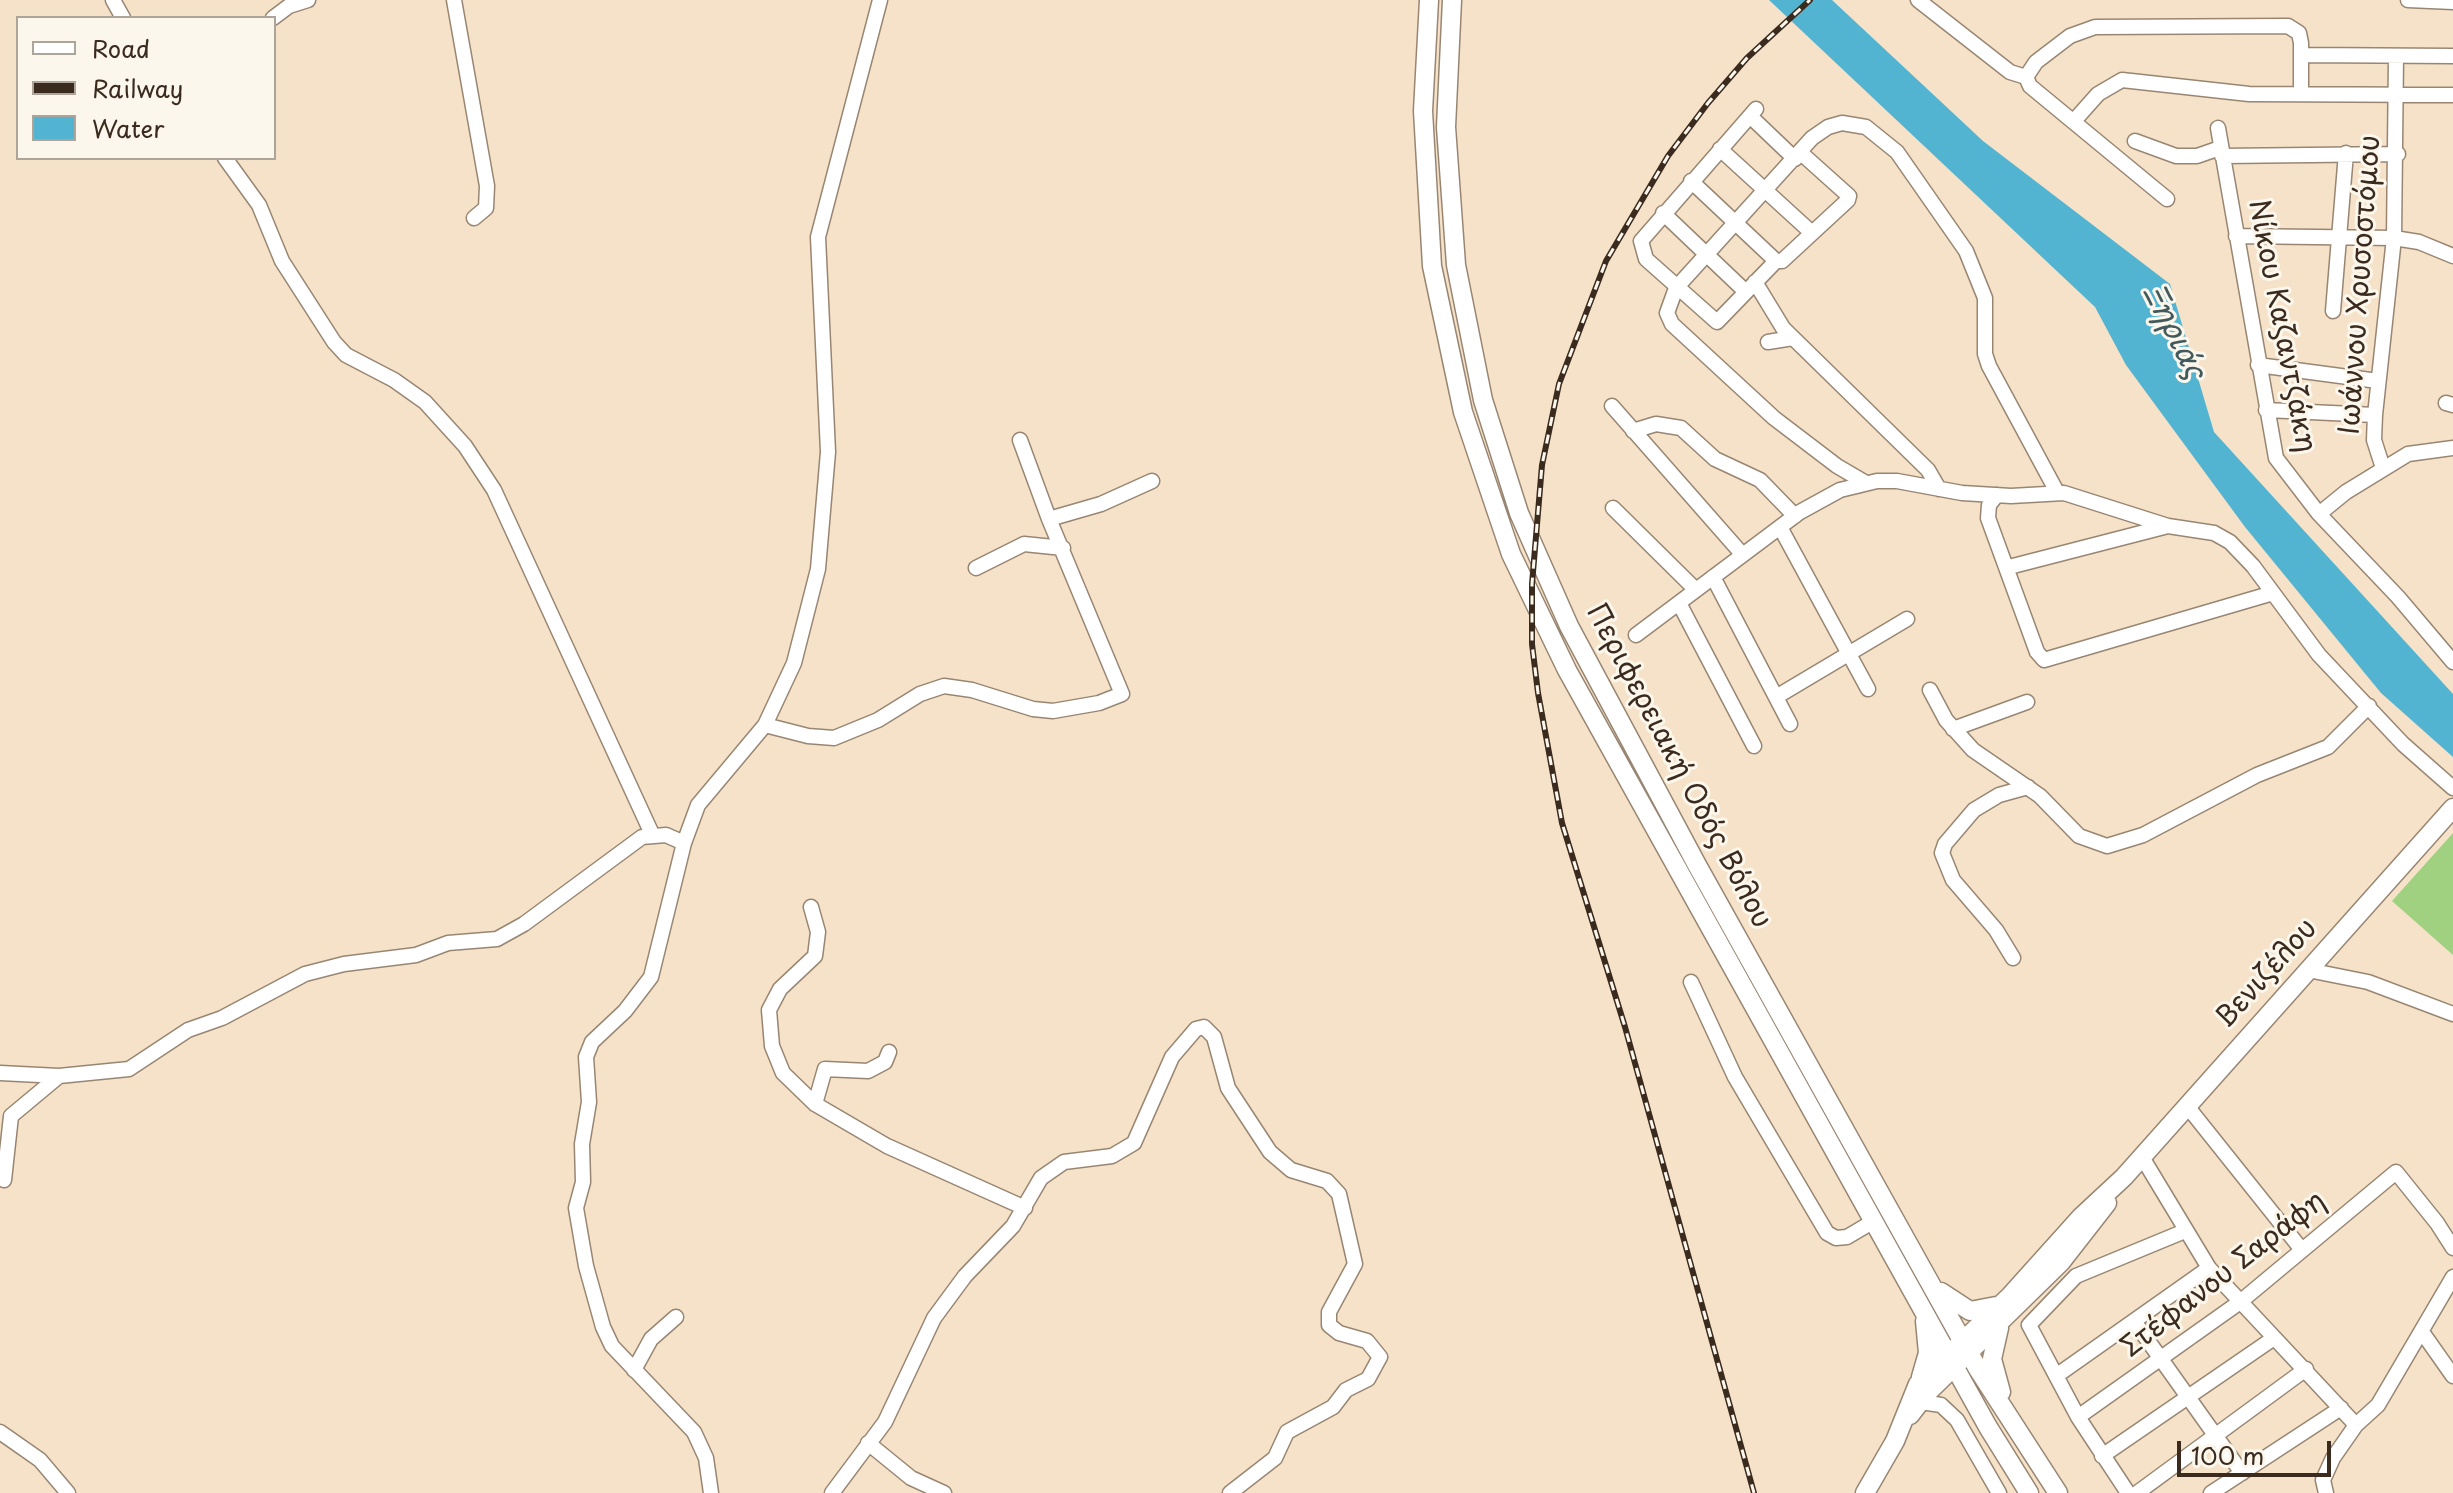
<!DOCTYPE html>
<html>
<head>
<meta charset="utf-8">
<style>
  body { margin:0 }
  #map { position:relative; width:2453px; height:1493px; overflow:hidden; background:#f5e2c8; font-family:"Playpen Sans",sans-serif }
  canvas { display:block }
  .legend { position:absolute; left:16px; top:16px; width:260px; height:144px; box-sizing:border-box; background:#fbf7ec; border:2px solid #aea59a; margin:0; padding:10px 14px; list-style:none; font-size:24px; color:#3b2a1e }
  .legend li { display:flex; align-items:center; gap:16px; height:40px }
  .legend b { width:40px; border:2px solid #aea59a }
  .scale { position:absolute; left:2177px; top:1441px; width:154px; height:36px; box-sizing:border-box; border:4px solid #3b2a1e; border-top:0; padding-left:10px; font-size:24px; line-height:28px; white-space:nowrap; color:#3b2a1e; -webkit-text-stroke:6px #fbf7ec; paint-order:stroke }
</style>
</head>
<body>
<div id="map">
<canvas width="2453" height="1493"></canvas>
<ul class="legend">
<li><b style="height:10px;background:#fff"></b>Road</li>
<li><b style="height:10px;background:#3b2a1e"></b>Railway</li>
<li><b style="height:22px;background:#53b4d2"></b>Water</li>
</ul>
<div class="scale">100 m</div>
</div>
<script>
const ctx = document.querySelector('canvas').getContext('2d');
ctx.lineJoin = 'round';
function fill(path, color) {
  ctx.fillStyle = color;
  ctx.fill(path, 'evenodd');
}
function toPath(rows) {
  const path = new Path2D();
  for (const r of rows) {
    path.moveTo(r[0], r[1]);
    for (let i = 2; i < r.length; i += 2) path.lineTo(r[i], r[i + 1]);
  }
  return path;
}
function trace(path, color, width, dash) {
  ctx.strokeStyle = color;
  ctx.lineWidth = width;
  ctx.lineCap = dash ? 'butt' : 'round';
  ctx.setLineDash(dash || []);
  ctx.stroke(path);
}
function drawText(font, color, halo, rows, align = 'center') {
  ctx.font = font + ' "Playpen Sans",sans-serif';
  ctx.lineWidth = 6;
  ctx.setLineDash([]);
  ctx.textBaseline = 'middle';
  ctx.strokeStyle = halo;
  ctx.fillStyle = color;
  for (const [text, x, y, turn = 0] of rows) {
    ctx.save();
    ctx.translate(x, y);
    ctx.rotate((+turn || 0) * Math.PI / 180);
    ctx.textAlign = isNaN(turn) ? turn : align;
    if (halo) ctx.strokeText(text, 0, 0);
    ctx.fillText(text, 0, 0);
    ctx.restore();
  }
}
const green = toPath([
  [2453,833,2453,955,2392,901]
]);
const water = toPath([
  [1769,0,1832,0,1983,141,2170,284,2214,432,2453,694,2453,757,2381,693,2245,527,2126,365,2095,307]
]);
const minor = toPath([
  [113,0,123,18],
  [454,0,487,186,486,208,474,218],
  [1918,0,2010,72,2026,77],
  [2408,0,2453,2],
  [273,18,289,6,308,0],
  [2302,55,2453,56],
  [1756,109,1641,241,1646,259,1717,322,1776,261,1782,261,1848,200,1849,196,1801,153],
  [1750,116,1795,159],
  [2074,121,2098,94,2122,80,2249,94,2453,95],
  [2218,128,2276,458,2319,514,2398,597,2453,662],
  [2135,141,2176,156,2197,156,2220,148],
  [1720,149,1812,233],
  [2222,156,2398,154],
  [225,158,259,205,282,261,334,342,346,355,394,380,425,402,465,446,494,490,652,834],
  [1691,181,1776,261],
  [2167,199,2030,86,2026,77,2036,62,2070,36,2095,27,2288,26,2299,33,2301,43,2301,93],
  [1663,213,1746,292],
  [2236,236,2394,238,2419,242,2453,256],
  [1755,282,1783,328,1928,470,1939,489],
  [2333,311,2346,153],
  [1768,342,1793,338],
  [2258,365,2378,381],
  [2446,403,2453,405],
  [1612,406,1742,554],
  [2266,410,2375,415],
  [1633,431,1656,424,1681,428,1715,459,1760,480,1795,516],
  [2383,468,2374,440,2375,415,2394,238,2396,56],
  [1866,483,1837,466,1774,418,1672,324,1667,313,1676,288,1812,138,1828,127,1842,123,1866,127,1897,152,1966,251,1985,298,1985,354,1989,366,2057,492],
  [1997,495,1989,505,1988,518,2037,652,2044,660,2273,593],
  [1613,508,1696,590],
  [2319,514,2346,492,2408,454,2453,448],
  [1049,519,1101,504,1152,481],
  [1780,527,1868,689],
  [2009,567,2168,526],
  [976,568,1024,544,1063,548],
  [1713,577,1790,724],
  [1679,603,1754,746],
  [1636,635,1800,512,1840,490,1877,481,1897,481,1962,493,2011,496,2064,493,2168,526,2214,533,2230,542,2253,566,2319,655,2403,744,2453,788],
  [1930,690,1946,720,1973,750,2040,796,2079,836,2107,846,2143,835,2257,775,2328,747,2369,706],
  [1776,697,1907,619],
  [765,725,808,736,834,738,878,720,920,694,944,686,972,690,1033,709,1053,711,1099,703,1122,694,1049,519,1020,440],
  [1953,729,2027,702],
  [811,907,818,932,815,956,780,989,769,1010,772,1046,783,1073,815,1104,887,1146,1025,1208],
  [2013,958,1996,930,1953,880,1942,853,1945,844,1974,810,1999,795,2028,787],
  [2308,970,2368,982,2453,1014],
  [1691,982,1735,1077,1827,1233,1836,1238,1847,1237,1874,1221],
  [0,1073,59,1076,129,1069,188,1030,222,1018,305,974,344,964,416,955,448,943,497,939,524,924,642,837,666,835,684,843],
  [815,1104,825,1069,868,1071,885,1062,889,1052],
  [2187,1106,2302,1250],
  [2142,1157,2209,1268,2356,1425],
  [4,1180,11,1116,59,1076],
  [2134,1321,2242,1473],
  [2422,1332,2453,1376],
  [634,1370,651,1339,676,1317],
  [2056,1376,2209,1268],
  [1921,1402,1941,1405,1957,1420,1999,1493],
  [2078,1417,2240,1302,2396,1172,2437,1223,2453,1248],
  [0,1432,40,1460,68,1493],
  [868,1443,911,1478,944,1493],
  [2102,1456,2274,1338],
  [711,1493,706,1458,694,1432,612,1346,603,1327,586,1266,576,1208,583,1182,582,1144,589,1102,586,1057,592,1042,625,1011,651,977,684,843,698,805,765,725,794,663,818,569,828,452,818,237,880,0],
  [832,1493,885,1422,934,1318,965,1276,1013,1226,1041,1178,1064,1162,1112,1156,1134,1143,1172,1057,1196,1029,1204,1027,1214,1037,1228,1088,1270,1152,1291,1170,1327,1181,1339,1194,1355,1264,1329,1312,1329,1325,1339,1333,1367,1341,1380,1357,1368,1379,1346,1390,1333,1407,1287,1432,1275,1458,1230,1493],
  [2128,1493,2078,1417,2029,1325,2076,1276,2185,1231],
  [2137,1493,2306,1369],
  [2211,1493,2341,1408],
  [2326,1493,2323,1480,2333,1458,2356,1425,2378,1405,2453,1277]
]);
const major = toPath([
  [1429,0,1423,111,1432,266,1463,412,1511,554,1567,670,1988,1427,2029,1493],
  [1452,0,1446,127,1456,265,1483,400,1519,513,1569,626,1697,865,1978,1369,2058,1493],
  [1941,1292,1970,1311,1996,1306],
  [1999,1328,1992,1359,2001,1392],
  [1921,1377,1928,1353,1925,1321],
  [1910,1415,1927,1393,2061,1262,2107,1203],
  [1865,1493,1895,1441,1918,1384,2010,1296,2081,1217,2124,1177,2453,808]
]);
const rail = toPath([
  [1754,1493,1625,1027,1562,823,1538,693,1532,644,1532,584,1542,465,1559,384,1606,261,1668,156,1708,103,1747,58,1810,0]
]);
const streetNames = [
  ["Ιωάννου Χρυσοστόμου",2361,285,-86],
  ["Νίκου Καζαντζάκη",2281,326,79],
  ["Περιφερειακή Οδός Βόλου",1678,766,62],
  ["Βενιζέλου",2267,974,-48],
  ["Στέφανου Σαράφη",2224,1275,-38]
];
const waterNames = [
  ["Ξηριάς",2173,332,63]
];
fill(green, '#9fd181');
fill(water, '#53b4d2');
trace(minor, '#988673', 17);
trace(major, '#988673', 21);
trace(minor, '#fff', 14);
trace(major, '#fff', 18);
trace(rail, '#3b2a1e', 6);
trace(rail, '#fbf7ec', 3, [9]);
drawText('28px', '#3b2a1e', '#fbf7ec', streetNames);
drawText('italic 30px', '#435a5d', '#fbf7ec', waterNames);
</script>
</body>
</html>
